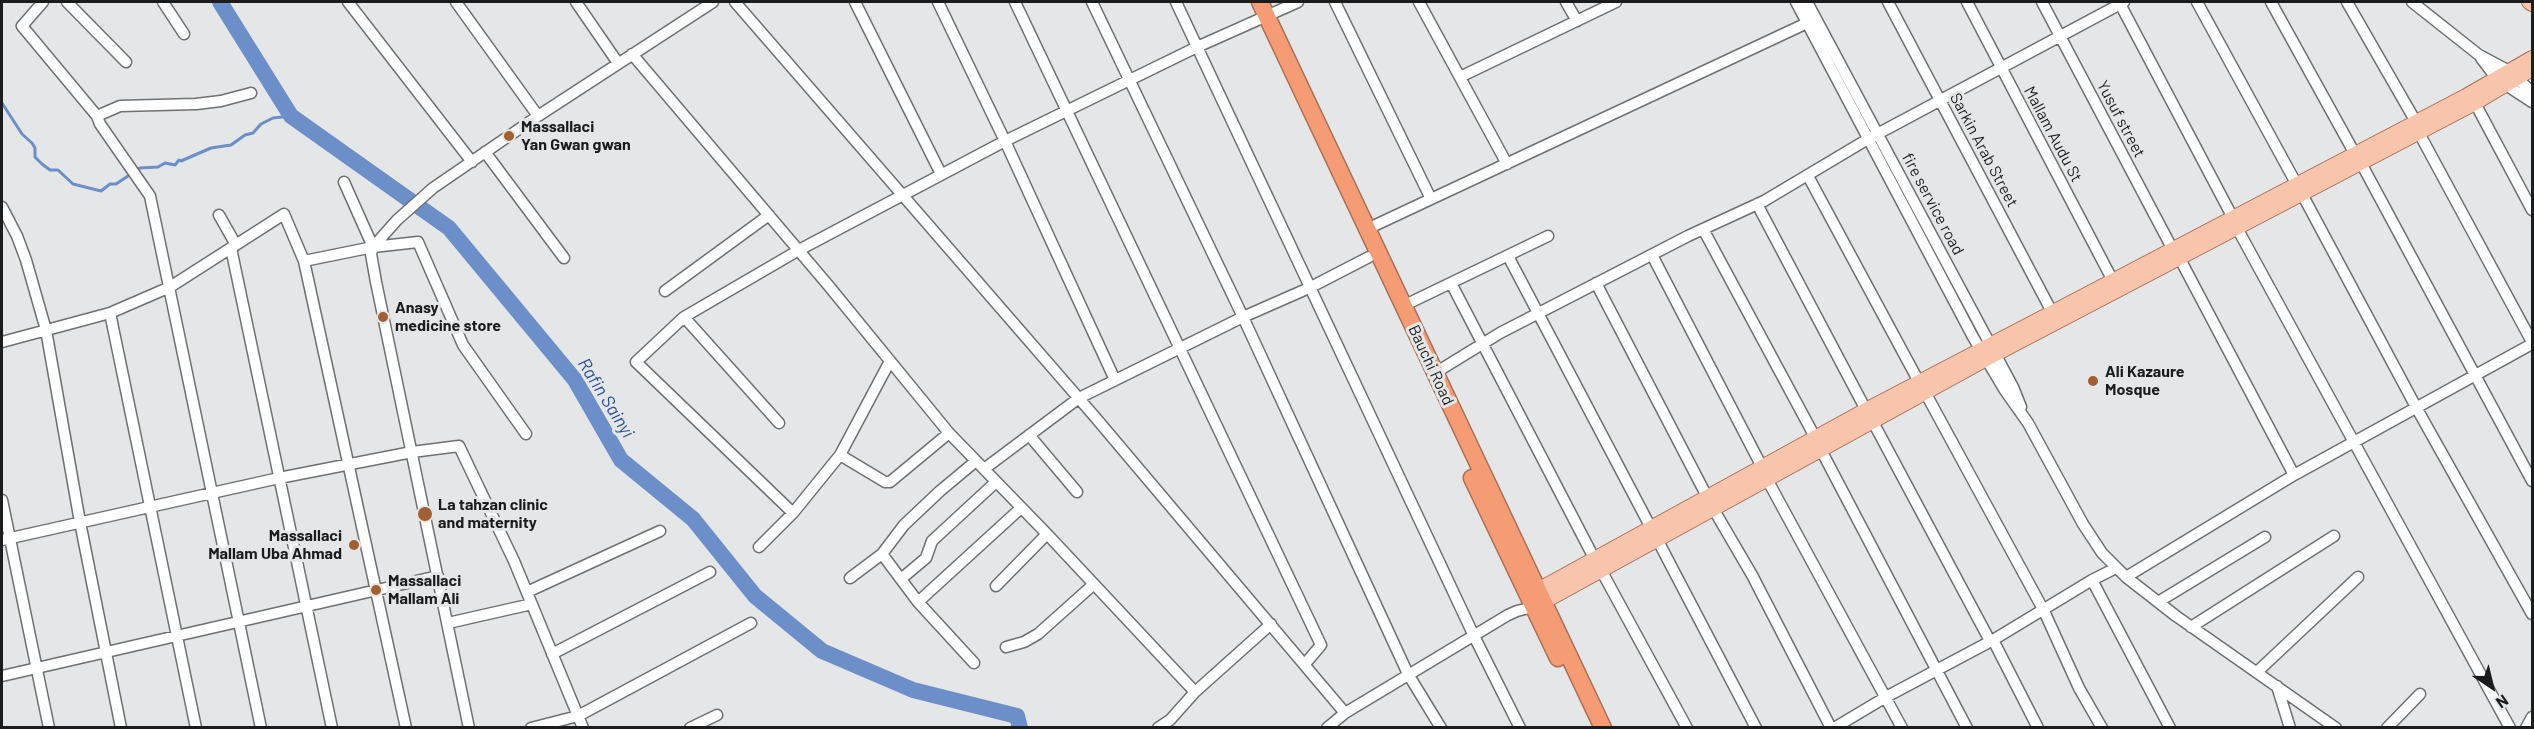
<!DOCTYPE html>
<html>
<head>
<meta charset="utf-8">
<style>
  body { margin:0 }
  #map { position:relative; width:2534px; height:729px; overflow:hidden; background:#e4e6e7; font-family:Barlow,sans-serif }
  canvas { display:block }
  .frame { position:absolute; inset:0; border:3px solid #1b1c1d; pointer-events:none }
  .north { position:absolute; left:2462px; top:657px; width:60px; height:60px; -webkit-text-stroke:4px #e4e6e7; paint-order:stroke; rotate:145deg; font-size:16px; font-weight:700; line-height:24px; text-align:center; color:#1b1c1d }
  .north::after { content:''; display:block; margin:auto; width:21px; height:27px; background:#1b1c1d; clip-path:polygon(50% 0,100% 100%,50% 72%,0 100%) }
</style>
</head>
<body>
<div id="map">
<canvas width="2534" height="729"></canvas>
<div class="frame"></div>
<div class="north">N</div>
</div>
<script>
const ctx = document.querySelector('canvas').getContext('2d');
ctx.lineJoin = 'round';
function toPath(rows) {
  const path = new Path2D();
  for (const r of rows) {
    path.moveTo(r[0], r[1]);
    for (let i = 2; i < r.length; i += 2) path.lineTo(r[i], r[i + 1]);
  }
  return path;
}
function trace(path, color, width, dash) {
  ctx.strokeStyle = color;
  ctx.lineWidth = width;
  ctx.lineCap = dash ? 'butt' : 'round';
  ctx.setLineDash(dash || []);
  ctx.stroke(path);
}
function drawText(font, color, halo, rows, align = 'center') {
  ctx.font = font + ' Barlow,sans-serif';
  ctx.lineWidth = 6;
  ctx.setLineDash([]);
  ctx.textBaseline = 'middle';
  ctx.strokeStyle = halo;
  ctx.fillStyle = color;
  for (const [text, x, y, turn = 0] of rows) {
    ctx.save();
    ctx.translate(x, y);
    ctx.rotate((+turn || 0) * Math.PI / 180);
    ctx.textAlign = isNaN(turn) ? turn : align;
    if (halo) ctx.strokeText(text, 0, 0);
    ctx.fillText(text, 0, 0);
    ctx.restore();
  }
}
const stream = toPath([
  [2,103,22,134,32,143,35,148,35,157,42,164,50,170,58,170,73,184,101,191,110,184,116,184,131,174],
  [136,171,140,168,158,167,165,163,175,165,179,160,181,161,211,148,231,145,245,135,253,133,261,124,273,118,291,116]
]);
const river = toPath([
  [220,2,291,116,449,228,575,380,621,460,693,519,755,596,822,651,913,690,1017,716,1020,728]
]);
const minor = toPath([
  [43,2,22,26,97,116,100,124,150,196,261,728],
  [67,2,126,62],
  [163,2,184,34],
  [348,2,472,162],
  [456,2,538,116],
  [576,2,618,63],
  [735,2,1095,417,1345,713],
  [855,2,941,174],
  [938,2,1005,141,1115,380],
  [1015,2,1321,645,1305,664],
  [1092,2,1243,317,1408,674,1441,728],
  [1176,2,1474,636,1520,728],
  [1335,2,1431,199],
  [1419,2,1507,164],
  [1566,2,1577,21],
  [1796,2,1973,337,2004,389,2028,423,2083,524,2102,553,2126,577,2176,616,2336,728],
  [1807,2,2013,387,2021,407],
  [1888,2,2052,312],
  [1967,2,2113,281],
  [2042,2,2173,250],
  [2119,2,2233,218],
  [2197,2,2297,185],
  [2271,2,2355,154],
  [2347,2,2416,122],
  [2412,2,2479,55,2509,71,2532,92],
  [632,54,828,285,949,433,1047,534,1195,692],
  [2481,58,2497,79,2532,102],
  [1460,77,1616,2],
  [2475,103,2532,210],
  [97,116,120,106,196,104,221,101,251,93],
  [2419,133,2532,342],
  [485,152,564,258],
  [2361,163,2532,481],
  [1808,176,1919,382],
  [344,182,373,247],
  [2302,194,2416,407,2532,614],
  [1757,204,1866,410],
  [2,207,17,236,26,260,46,330,80,522,121,728],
  [219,215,236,245],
  [2237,228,2510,728],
  [1367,229,1807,23],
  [1703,229,1816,439],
  [231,248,332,728],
  [1652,255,1762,467],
  [1508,256,1650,526],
  [2180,259,2294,475],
  [304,261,373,247,418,242,463,345,526,434],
  [1451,283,1594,558],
  [1596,283,1714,510,1752,575,1831,728],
  [665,291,769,215],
  [1403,306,1548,236],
  [110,313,196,728],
  [684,317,779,423],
  [2,342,110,313,170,287,284,214,304,261,406,728],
  [1435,373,1500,333,1688,236,1764,201,1868,139,2124,2],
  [1926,394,2044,611,2079,688,2102,728],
  [1873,422,1990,641],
  [1029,435,1077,492],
  [1821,450,1967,728],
  [840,455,885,482,890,482,949,433],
  [984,469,1079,398,1243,317,1309,288,1369,257],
  [1768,481,1902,728],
  [2,500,49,728],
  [793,513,636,362,684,317,799,250,1005,141,1197,47,1298,2],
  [1657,539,1756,728],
  [2,540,279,478,412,452,459,446,514,561,578,716,751,623],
  [759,547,793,513,840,455,890,361],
  [882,554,918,602,974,663],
  [1601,570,1687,728],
  [2126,577,2294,475,2532,344],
  [850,578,882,554,904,525,940,491,976,461],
  [901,579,926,558,932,541,996,482],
  [2092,580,2170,728],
  [996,586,1047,534],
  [527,592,660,531],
  [918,602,1021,508],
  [2158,602,2265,537],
  [448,623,532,604],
  [2191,627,2334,536],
  [1993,640,2038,728],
  [1006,647,1024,642,1038,634,1094,584],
  [552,654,710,572],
  [2257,672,2358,577],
  [2,676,438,576],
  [2277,686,2290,728],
  [469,728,376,282,371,254,373,247,397,220,433,188,538,116,713,2],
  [531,728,578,716,583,728],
  [690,728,717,715],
  [1158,728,1170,720,1195,692,1271,624],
  [1327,728,1345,713,1508,615,1517,611,1533,607],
  [1834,728,1886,697,1993,640,2092,580,2116,568],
  [2387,728,2420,694],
  [2526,728,2532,717]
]);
const major = toPath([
  [2529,2,2532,4],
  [1529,595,1866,410,2466,96,2532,58],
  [1536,606,1986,359,2475,103,2532,69]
]);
const highway = toPath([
  [1260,2,1603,728],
  [1472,478,1558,658]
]);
const markers = [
  [509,136,6,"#a25f2f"],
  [383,317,6,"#a25f2f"],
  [2093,381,6,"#a25f2f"],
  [425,514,8,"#a25f2f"],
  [354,545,6,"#a25f2f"],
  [376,590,6,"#a25f2f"]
];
const streetNames = [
  ["Yusuf street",2121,119,62],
  ["Mallam Audu St",2053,134,62],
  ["Sarkin Arab Street",1984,150,62],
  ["fire service road",1933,204,62],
  ["Bauchi Road",1431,365,65]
];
const poiNames = [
  ["Massallaci",521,127],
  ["Yan Gwan gwan",521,145],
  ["Anasy",395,308],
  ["medicine store",395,326],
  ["Ali Kazaure",2105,372],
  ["Mosque",2105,390],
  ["La tahzan clinic",438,505],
  ["and maternity",438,523],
  ["Massallaci",342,536,"right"],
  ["Mallam Uba Ahmad",342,554,"right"],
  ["Massallaci",388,581],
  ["Mallam Ali",388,599]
];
const waterNames = [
  ["Rafin Sainyi",606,398,58]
];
trace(stream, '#6d8fc9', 3);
trace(river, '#6d8fc9', 16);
trace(minor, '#6f7071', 13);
trace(major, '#a96f56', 16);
trace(highway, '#a96f56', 19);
trace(minor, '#fff', 10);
trace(major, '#f9c4ac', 14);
trace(highway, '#f59c74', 16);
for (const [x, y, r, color] of markers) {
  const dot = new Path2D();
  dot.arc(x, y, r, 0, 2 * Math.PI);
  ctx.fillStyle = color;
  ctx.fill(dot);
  trace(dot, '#e4e6e7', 2);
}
drawText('16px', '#1b1c1d', '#e4e6e7', streetNames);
drawText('bold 16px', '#1b1c1d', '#e4e6e7', poiNames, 'left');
drawText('italic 18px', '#274f96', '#e4e6e7', waterNames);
</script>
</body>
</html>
